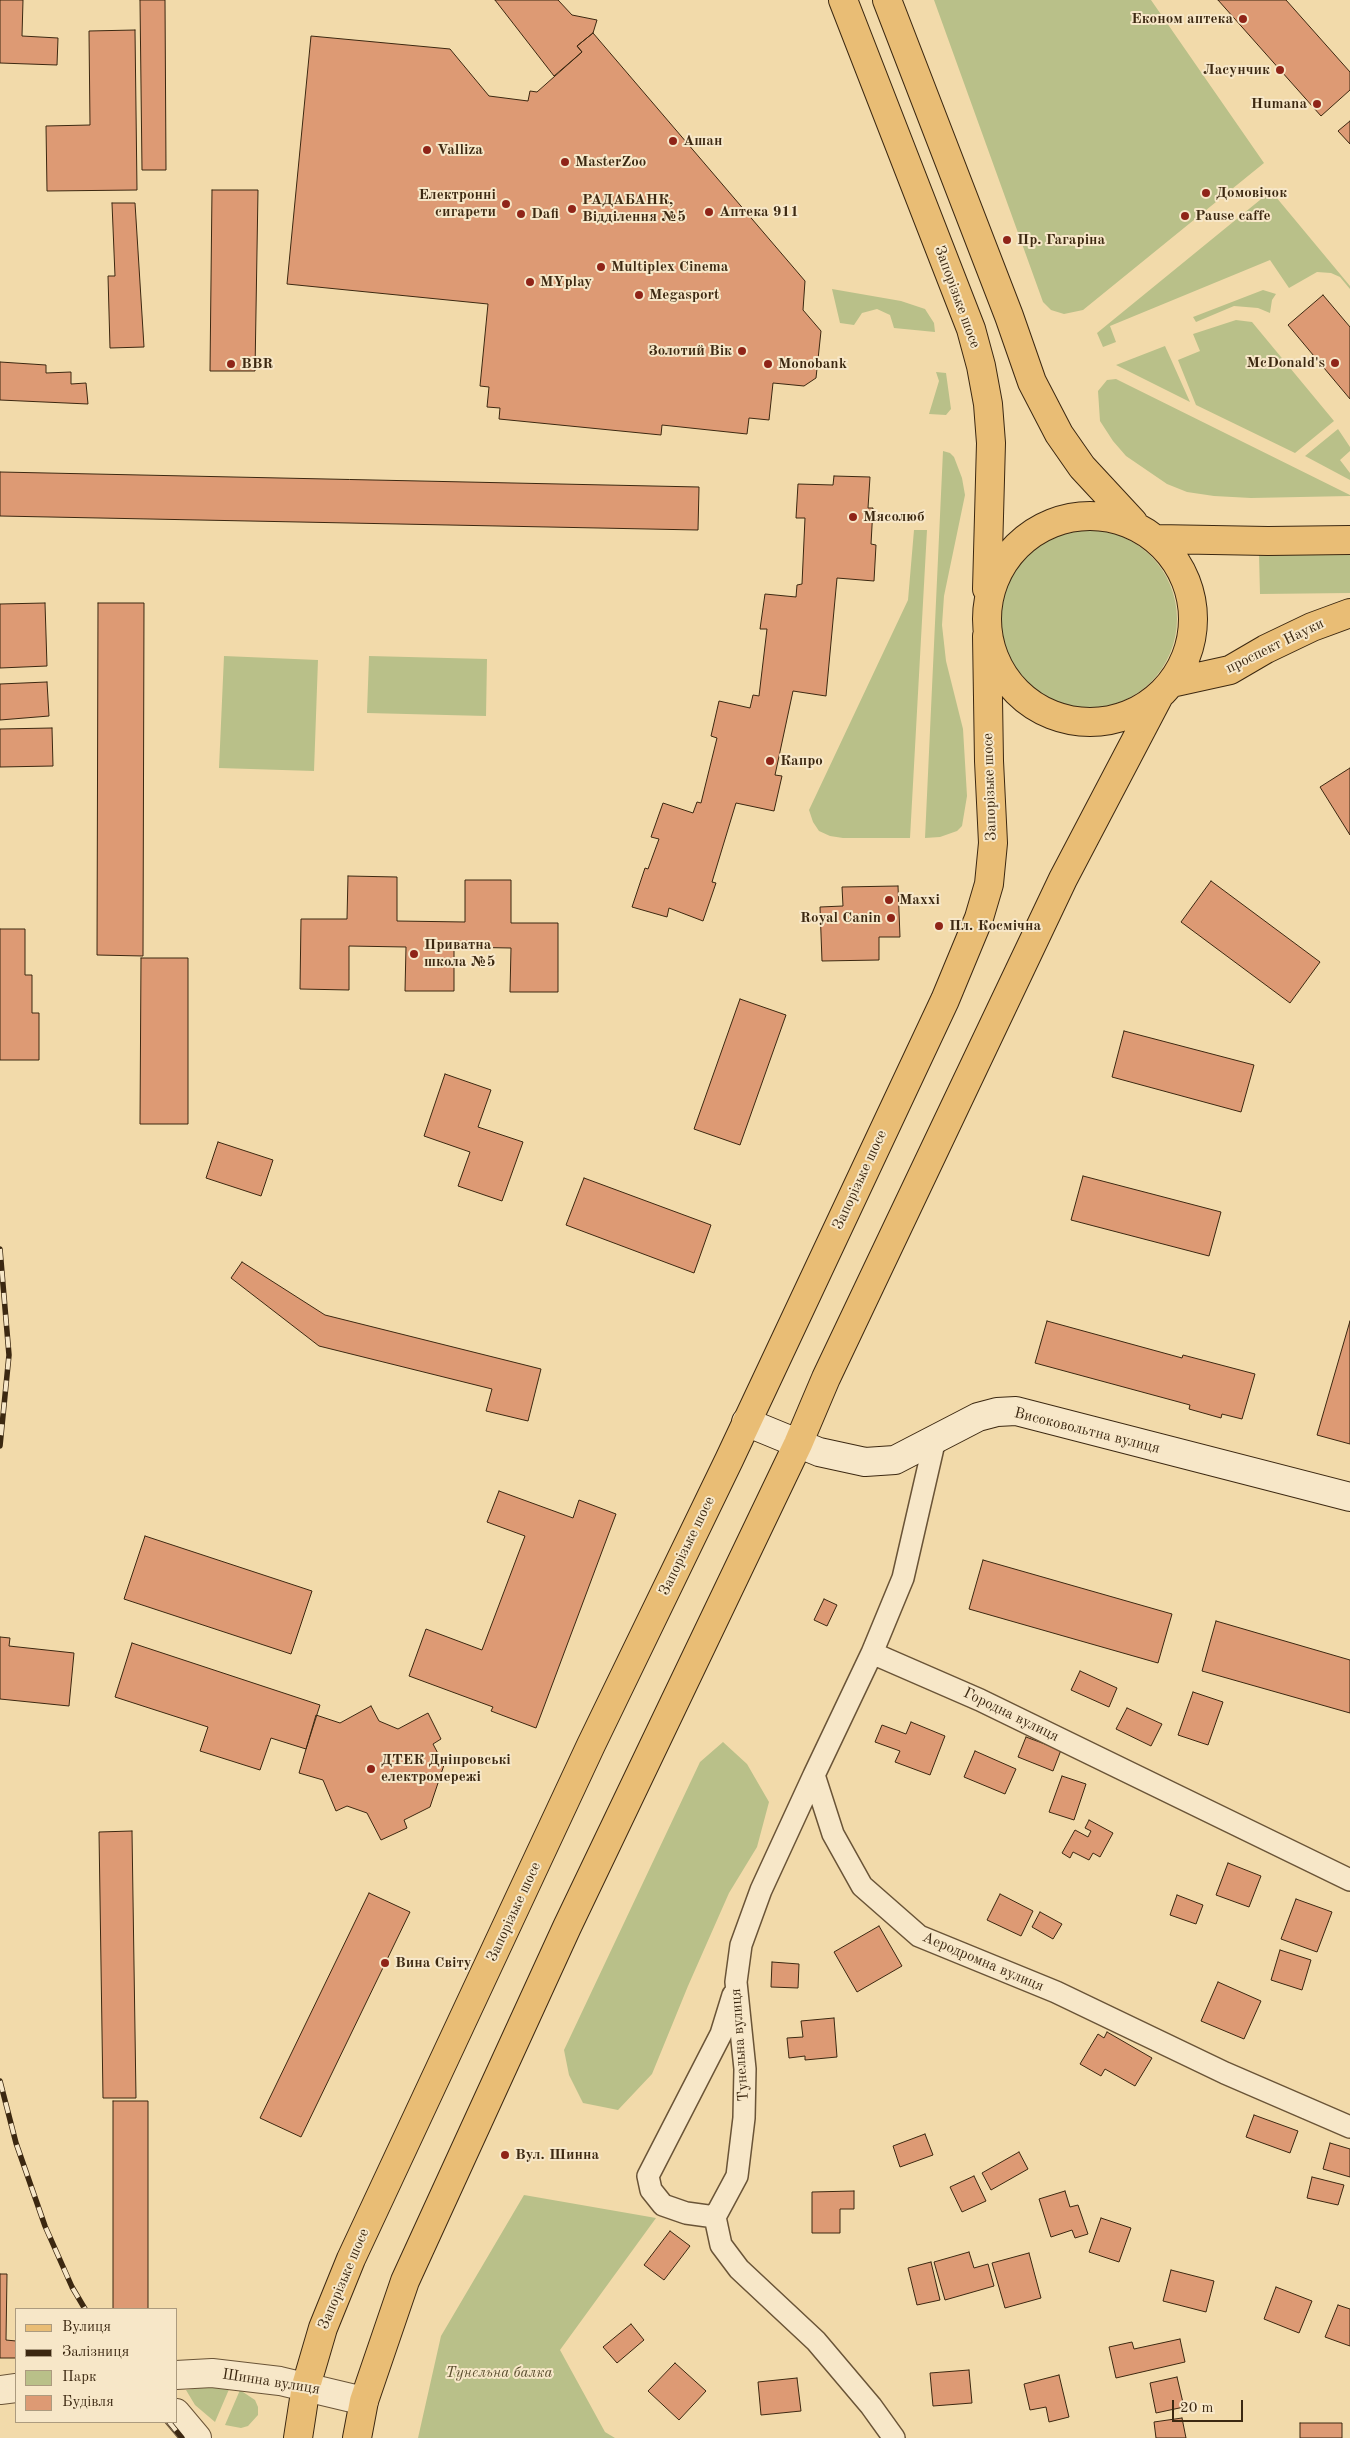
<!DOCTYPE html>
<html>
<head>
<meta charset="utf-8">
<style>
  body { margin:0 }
  #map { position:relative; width:1350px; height:2438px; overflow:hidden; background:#f2daaa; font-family:"Old Standard TT",serif }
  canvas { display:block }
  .legend { position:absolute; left:15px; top:2308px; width:162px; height:115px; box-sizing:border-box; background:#f7e7c8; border:1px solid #ac9b7f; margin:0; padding:6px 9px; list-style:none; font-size:15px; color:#3c2811 }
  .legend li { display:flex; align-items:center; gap:10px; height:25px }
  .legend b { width:25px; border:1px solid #ac9b7f }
  .scale { position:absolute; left:1172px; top:2400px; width:71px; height:22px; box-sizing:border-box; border:2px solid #3c2811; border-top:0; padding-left:6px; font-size:15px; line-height:18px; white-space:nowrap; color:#3c2811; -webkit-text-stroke:4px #f7e7c8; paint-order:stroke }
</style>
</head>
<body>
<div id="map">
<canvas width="1350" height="2438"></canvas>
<ul class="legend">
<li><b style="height:6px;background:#e9bd75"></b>Вулиця</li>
<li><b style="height:6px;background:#3c2811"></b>Залізниця</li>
<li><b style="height:14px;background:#b9c089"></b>Парк</li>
<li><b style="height:14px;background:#dd9a74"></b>Будівля</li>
</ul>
<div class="scale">20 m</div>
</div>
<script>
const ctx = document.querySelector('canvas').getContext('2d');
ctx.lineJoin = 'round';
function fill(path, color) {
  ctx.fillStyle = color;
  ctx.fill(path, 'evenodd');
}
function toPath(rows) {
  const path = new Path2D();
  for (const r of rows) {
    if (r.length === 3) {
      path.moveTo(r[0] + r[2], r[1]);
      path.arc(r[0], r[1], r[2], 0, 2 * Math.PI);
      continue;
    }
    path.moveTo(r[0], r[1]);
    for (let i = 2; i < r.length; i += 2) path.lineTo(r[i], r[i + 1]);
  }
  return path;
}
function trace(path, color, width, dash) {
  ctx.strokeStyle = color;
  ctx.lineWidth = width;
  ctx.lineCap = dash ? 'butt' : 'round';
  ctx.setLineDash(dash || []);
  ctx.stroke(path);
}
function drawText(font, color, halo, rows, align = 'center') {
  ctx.font = font + ' "Old Standard TT",serif';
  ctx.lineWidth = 4;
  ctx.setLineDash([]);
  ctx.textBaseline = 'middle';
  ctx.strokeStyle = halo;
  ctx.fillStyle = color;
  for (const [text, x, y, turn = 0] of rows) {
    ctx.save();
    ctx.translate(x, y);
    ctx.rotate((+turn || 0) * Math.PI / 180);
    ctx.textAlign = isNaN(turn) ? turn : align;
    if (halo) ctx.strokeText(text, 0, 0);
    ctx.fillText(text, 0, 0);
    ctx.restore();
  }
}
const green = toPath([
  [934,0,1151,0,1264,163,1083,310,1064,314,1051,310,1043,302],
  [1271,191,1350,286,1350,289,1340,277,1331,273,1317,272,1289,288,1270,260,1110,326,1116,342,1103,347,1097,333],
  [832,289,901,301,925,309,934,323,935,332,894,328,890,315,877,309,862,313,854,325,840,323],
  [1263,290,1276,294,1272,300,1270,313,1258,308,1234,306,1196,322,1193,317],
  [1236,320,1252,322,1334,421,1295,453,1196,405,1178,360,1200,351,1193,334],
  [1165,346,1190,402,1116,365],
  [936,372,946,373,951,409,946,415,929,414,939,381],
  [1116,379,1350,495,1350,496,1251,498,1214,496,1187,492,1167,484,1126,456,1113,441,1100,421,1098,391,1107,380],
  [1338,429,1350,447,1350,451,1340,460,1350,473,1350,480,1305,456],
  [943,451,950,453,954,457,962,478,965,495,944,596,942,625,946,661,963,729,967,796,962,826,957,831,940,837,925,838],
  [914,530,927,530,910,838,843,838,830,836,819,831,813,822,809,810,908,600],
  [1088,619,89],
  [1350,553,1350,593,1260,594,1259,554],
  [224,656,318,660,314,771,219,768],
  [369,656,487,659,486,716,367,713],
  [723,1742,747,1764,769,1802,757,1847,729,1893,688,1986,652,2074,618,2110,583,2103,569,2075,564,2050,700,1762],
  [524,2195,656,2218,560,2350,605,2432,615,2438,418,2438,441,2336],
  [217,2385,230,2387,215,2422,195,2405,186,2390],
  [240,2390,255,2400,258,2407,258,2415,248,2426,241,2428,225,2425]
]);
const building = toPath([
  [0,0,23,0,22,36,58,38,57,65,0,63,0,0],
  [140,0,165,0,166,170,142,170,140,0],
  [495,0,558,0,572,15,597,20,593,33,577,46,582,52,554,76,495,0],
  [1218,0,1286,0,1350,72,1350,90,1321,116,1218,0],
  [135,30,137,190,47,191,46,126,90,125,89,31,135,30],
  [593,33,805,281,803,310,821,331,816,378,804,386,773,383,769,420,749,418,747,434,662,425,661,435,499,419,500,408,487,407,489,387,480,386,488,304,287,284,311,36,450,49,489,96,528,101,530,91,537,92,582,52,577,46,593,33],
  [1350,121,1350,144,1338,131,1350,121],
  [212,190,258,190,255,371,210,371,212,190],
  [112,203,135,203,144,347,110,348,108,276,115,276,112,203],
  [1323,295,1350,327,1350,399,1288,325,1323,295],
  [0,362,46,365,46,373,71,372,71,384,86,383,88,404,0,400,0,362],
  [0,472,699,487,698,530,0,516,0,472],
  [834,476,870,477,868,508,873,508,871,544,876,545,874,581,837,578,826,696,793,691,775,775,782,776,774,811,736,803,712,882,716,883,703,921,669,908,667,917,632,907,645,868,648,869,659,839,651,837,663,803,693,813,697,802,701,803,717,738,711,736,719,701,750,708,753,695,759,696,767,629,760,629,765,594,796,597,797,585,802,584,805,518,796,518,798,484,833,485,834,476],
  [45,603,47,666,0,668,0,604,45,603],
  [98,603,144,603,143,956,97,955,98,603],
  [47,682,49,716,0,720,0,684,47,682],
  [52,728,53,766,0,767,0,729,52,728],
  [1350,768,1350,835,1320,787,1350,768],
  [348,876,397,877,397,921,465,922,465,880,511,880,511,923,558,923,558,992,510,992,511,948,454,947,454,991,405,991,406,947,349,946,349,990,300,989,301,919,347,919,348,876],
  [1211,881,1320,962,1290,1003,1181,922,1211,881],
  [898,886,900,937,879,937,879,960,822,961,820,907,843,906,842,887,898,886],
  [0,929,25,929,25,975,32,975,32,1013,39,1013,39,1060,0,1060,0,929],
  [141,958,188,958,188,1124,140,1124,141,958],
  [740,999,786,1015,740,1145,694,1129,740,999],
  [1124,1031,1254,1065,1241,1112,1112,1077,1124,1031],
  [445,1074,491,1090,478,1127,523,1142,502,1201,458,1186,470,1152,424,1136,445,1074],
  [218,1142,273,1160,261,1196,206,1178,218,1142],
  [1083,1176,1221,1212,1209,1256,1071,1220,1083,1176],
  [584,1178,711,1225,694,1273,566,1225,584,1178],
  [242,1262,325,1315,541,1369,528,1421,486,1411,492,1389,319,1346,231,1278,242,1262],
  [1047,1321,1182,1358,1183,1355,1255,1374,1242,1419,1222,1414,1221,1418,1189,1409,1190,1405,1035,1363,1047,1321],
  [1350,1321,1350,1444,1317,1435,1350,1321],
  [499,1491,573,1518,579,1500,616,1514,536,1728,491,1711,493,1707,409,1676,426,1629,482,1650,525,1536,487,1522,499,1491],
  [145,1536,312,1591,291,1654,124,1599,145,1536],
  [983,1560,1172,1614,1158,1663,969,1609,983,1560],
  [824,1599,837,1605,827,1626,814,1620,824,1599],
  [1216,1621,1350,1660,1350,1713,1202,1671,1216,1621],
  [0,1637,10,1638,9,1646,74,1653,69,1706,0,1699,0,1637],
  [132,1643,320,1705,306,1749,271,1738,260,1770,200,1751,208,1727,115,1697,132,1643],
  [1080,1671,1117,1688,1109,1707,1071,1690,1080,1671],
  [1193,1692,1223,1702,1208,1745,1178,1735,1193,1692],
  [371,1706,379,1721,398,1729,428,1713,441,1739,433,1744,444,1765,430,1807,404,1820,407,1828,381,1840,367,1813,347,1806,336,1811,323,1780,299,1773,316,1715,340,1723,371,1706],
  [1127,1708,1162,1724,1151,1746,1116,1729,1127,1708],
  [911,1722,945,1736,930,1775,895,1762,900,1751,875,1742,882,1725,906,1734,911,1722],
  [1026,1737,1061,1750,1053,1771,1018,1757,1026,1737],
  [975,1751,1016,1769,1005,1794,964,1777,975,1751],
  [1062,1776,1086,1784,1074,1820,1049,1812,1062,1776],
  [1089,1820,1113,1833,1100,1857,1093,1853,1089,1860,1073,1852,1070,1858,1062,1853,1075,1830,1088,1837,1091,1831,1085,1828,1089,1820],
  [132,1831,136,2098,103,2098,99,1832,132,1831],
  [1228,1863,1261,1876,1249,1907,1216,1895,1228,1863],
  [369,1893,410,1912,301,2137,260,2118,369,1893],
  [1000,1894,1033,1911,1021,1936,987,1920,1000,1894],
  [1177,1895,1203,1905,1196,1924,1170,1915,1177,1895],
  [1296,1899,1332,1912,1317,1952,1281,1939,1296,1899],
  [1040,1912,1062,1924,1053,1939,1032,1927,1040,1912],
  [879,1926,902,1966,857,1992,834,1952,879,1926],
  [1280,1950,1311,1960,1302,1990,1271,1980,1280,1950],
  [772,1962,799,1964,798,1988,771,1987,772,1962],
  [1218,1982,1261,2001,1244,2039,1201,2021,1218,1982],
  [834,2018,837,2057,805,2060,805,2056,789,2058,787,2038,803,2037,801,2021,834,2018],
  [1107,2032,1152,2058,1135,2086,1105,2069,1101,2076,1080,2064,1098,2034,1104,2038,1107,2032],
  [113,2101,148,2101,148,2309,113,2309,113,2101],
  [1254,2115,1298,2131,1290,2153,1246,2137,1254,2115],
  [925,2134,933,2155,900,2167,893,2146,925,2134],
  [1330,2143,1350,2149,1350,2177,1323,2169,1330,2143],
  [1019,2152,1028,2169,991,2190,982,2173,1019,2152],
  [974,2176,986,2201,962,2212,950,2187,974,2176],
  [1312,2177,1344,2185,1338,2205,1307,2198,1312,2177],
  [854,2191,854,2209,840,2209,840,2233,812,2233,812,2192,854,2191],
  [1065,2191,1070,2207,1078,2205,1088,2234,1075,2238,1072,2230,1051,2237,1039,2199,1065,2191],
  [1101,2218,1131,2228,1119,2262,1089,2252,1101,2218],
  [670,2231,690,2246,664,2280,644,2265,670,2231],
  [969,2252,974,2268,988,2264,994,2286,945,2300,934,2262,969,2252],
  [1029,2253,1041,2298,1005,2308,992,2263,1029,2253],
  [931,2262,940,2300,917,2305,908,2268,931,2262],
  [1171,2270,1214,2281,1206,2312,1163,2301,1171,2270],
  [0,2274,7,2274,6,2340,16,2341,16,2358,0,2358,0,2274],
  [1276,2287,1312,2301,1299,2333,1264,2319,1276,2287],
  [1338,2305,1350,2309,1350,2346,1325,2337,1338,2305],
  [631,2324,644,2340,617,2363,603,2347,631,2324],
  [1180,2339,1185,2362,1116,2378,1109,2347,1132,2342,1134,2349,1180,2339],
  [675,2363,706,2391,679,2420,648,2391,675,2363],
  [969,2370,972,2403,933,2406,930,2373,969,2370],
  [1059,2375,1069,2417,1049,2422,1046,2407,1030,2410,1024,2384,1059,2375],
  [1177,2377,1184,2407,1156,2413,1150,2383,1177,2377],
  [797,2378,801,2411,761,2415,758,2382,797,2378],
  [1182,2418,1186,2438,1156,2438,1154,2422,1182,2418],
  [1300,2423,1342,2423,1342,2438,1300,2438,1300,2423]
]);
const minor = toPath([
  [935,1439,903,1578,872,1653,980,1700,1350,1880],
  [872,1653,814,1775,833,1834,862,1886,919,1936,1056,1992,1225,2073,1350,2127],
  [814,1775,761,1890,741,1945,736,1982,745,2069,744,2118,737,2176,715,2217,721,2245,739,2269,816,2341,871,2406,894,2438],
  [715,2217,686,2213,663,2205,651,2190,648,2176,721,2034,733,1995]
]);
const tertiary = toPath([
  [176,2375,212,2373,280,2381,364,2401],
  [0,2390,16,2388],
  [176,2413,197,2438]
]);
const secondary = toPath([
  [746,1422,819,1452,865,1462,895,1460,978,1417,997,1412,1016,1411,1350,1497]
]);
const primary = toPath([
  [843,0,971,329,981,366,988,404,991,443,987,589],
  [887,0,1009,316,1032,382,1059,434,1082,467,1133,522],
  [1090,619,103],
  [1157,539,1268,541,1350,540],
  [1171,683,1230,670,1266,649,1312,627,1350,613],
  [298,2438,306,2386,323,2328,351,2259,591,1745,729,1460,945,1000,979,918,989,884,993,843,989,761,987,636],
  [357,2438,364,2401,405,2281,567,1927,798,1444,826,1378,1063,879,1159,696]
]);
const rail = toPath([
  [0,1249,9,1355,0,1446],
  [0,2081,16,2143,45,2226,72,2287,85,2309],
  [169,2422,182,2438]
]);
const markers = [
  [1243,19,5,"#8f2418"],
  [1280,70,5,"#8f2418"],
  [1317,104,5,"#8f2418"],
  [673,141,5,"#8f2418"],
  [427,150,5,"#8f2418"],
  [565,162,5,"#8f2418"],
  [1206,193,5,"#8f2418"],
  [506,204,5,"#8f2418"],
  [572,209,5,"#8f2418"],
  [709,212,5,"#8f2418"],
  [521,214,5,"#8f2418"],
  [1185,216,5,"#8f2418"],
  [1007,240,5,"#8f2418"],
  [601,267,5,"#8f2418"],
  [530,282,5,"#8f2418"],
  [639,295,5,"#8f2418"],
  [742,351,5,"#8f2418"],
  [1335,363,5,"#8f2418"],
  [231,364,5,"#8f2418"],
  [768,364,5,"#8f2418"],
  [853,517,5,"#8f2418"],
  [770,761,5,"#8f2418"],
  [889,900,5,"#8f2418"],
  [891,918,5,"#8f2418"],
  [939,926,5,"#8f2418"],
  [414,954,5,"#8f2418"],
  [371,1769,5,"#8f2418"],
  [385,1963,5,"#8f2418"],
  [505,2155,5,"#8f2418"]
];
const poiNames = [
  ["Економ аптека",1233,19,"right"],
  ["Ласунчик",1270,70,"right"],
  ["Humana",1307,104,"right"],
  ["Ашан",683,141],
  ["Valliza",437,150],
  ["MasterZoo",575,162],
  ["Домовічок",1216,193],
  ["Електронні",496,195,"right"],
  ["сигарети",496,212,"right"],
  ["РАДАБАНК,",582,200],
  ["Відділення №5",582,217],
  ["Аптека 911",719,212],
  ["Dafi",531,214],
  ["Pause caffe",1195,216],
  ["Пр. Гагаріна",1017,240],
  ["Multiplex Cinema",611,267],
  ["MYplay",540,282],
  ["Megasport",649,295],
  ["Золотий Вік",732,351,"right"],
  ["McDonald's",1325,363,"right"],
  ["BBR",241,364],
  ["Monobank",778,364],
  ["Мясолюб",863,517],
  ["Капро",780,761],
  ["Maxxi",899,900],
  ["Royal Canin",881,918,"right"],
  ["Пл. Космічна",949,926],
  ["Приватна",424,945],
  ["школа №5",424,962],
  ["ДТЕК Дніпровські",381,1760],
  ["електромережі",381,1777],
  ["Вина Світу",395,1963],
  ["Вул. Шинна",515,2155]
];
const streetNames = [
  ["Запорізьке шосе",957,297,70],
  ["проспект Науки",1275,646,-26],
  ["Запорізьке шосе",990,787,-92],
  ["Запорізьке шосе",860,1180,-65],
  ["Високовольтна вулиця",1087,1431,14],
  ["Запорізьке шосе",687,1546,-64],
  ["Городна вулиця",1011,1715,26],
  ["Запорізьке шосе",514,1912,-65],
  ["Аеродромна вулиця",983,1962,23],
  ["Тунельна вулиця",740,2045,-94],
  ["Запорізьке шосе",344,2279,-67],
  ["Шинна вулиця",271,2382,9]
];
const parkNames = [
  ["Тунельна балка",499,2373]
];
fill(green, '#b9c089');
fill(building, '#dd9a74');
trace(building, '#3c2811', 1);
trace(minor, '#6a5437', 24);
trace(tertiary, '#6a5437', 30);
trace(secondary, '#3c2811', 30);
trace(primary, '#3c2811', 30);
trace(minor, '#f7e7c8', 21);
trace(tertiary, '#f7e7c8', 28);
trace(secondary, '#f7e7c8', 28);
trace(primary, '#e9bd75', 28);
trace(rail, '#3c2811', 5.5);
trace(rail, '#f7e7c8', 4, [11]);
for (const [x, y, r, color] of markers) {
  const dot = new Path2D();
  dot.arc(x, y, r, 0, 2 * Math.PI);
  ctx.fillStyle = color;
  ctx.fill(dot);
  trace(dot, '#f7e7c8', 2);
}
drawText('bold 15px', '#3c2811', '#f7e7c8', poiNames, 'left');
drawText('15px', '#3c2811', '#f7e7c8', streetNames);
drawText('italic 15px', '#5b4e2f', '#f7e7c8', parkNames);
</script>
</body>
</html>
